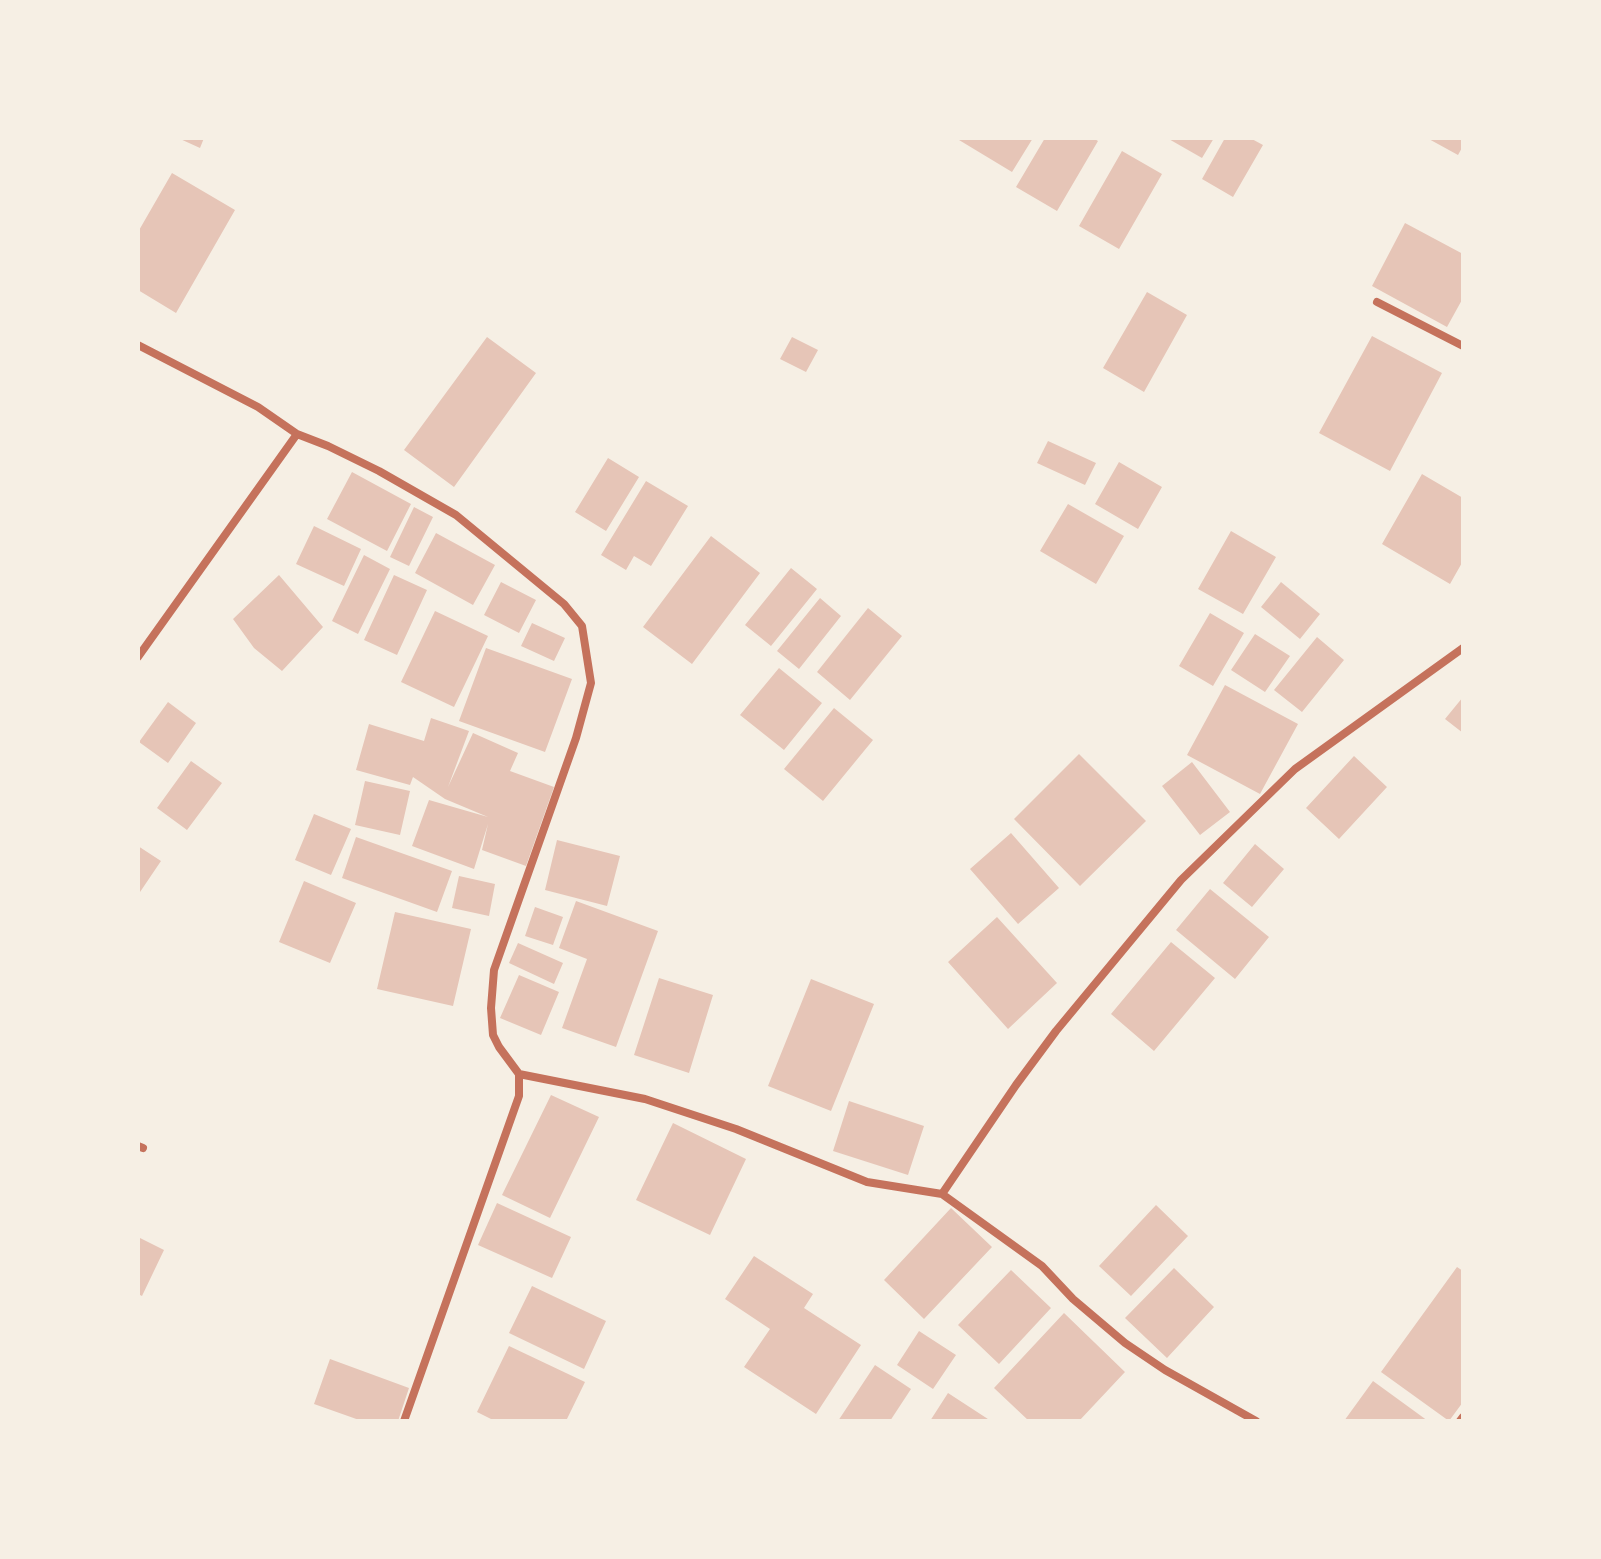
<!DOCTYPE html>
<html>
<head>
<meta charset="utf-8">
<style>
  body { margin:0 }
  #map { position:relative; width:1601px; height:1559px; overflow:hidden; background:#f6efe4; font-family:Manrope,sans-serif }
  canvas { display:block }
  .frame { position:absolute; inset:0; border:140px solid #f6efe4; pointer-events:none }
</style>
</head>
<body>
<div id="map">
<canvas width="1601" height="1559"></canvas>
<div class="frame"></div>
</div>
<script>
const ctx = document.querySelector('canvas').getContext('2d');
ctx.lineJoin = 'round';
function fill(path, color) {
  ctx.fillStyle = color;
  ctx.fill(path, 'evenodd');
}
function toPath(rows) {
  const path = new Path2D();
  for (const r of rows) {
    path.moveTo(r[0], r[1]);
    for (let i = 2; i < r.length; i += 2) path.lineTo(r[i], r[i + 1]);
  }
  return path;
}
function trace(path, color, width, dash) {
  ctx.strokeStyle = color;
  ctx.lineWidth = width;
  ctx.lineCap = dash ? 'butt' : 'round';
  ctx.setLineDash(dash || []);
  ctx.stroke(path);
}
const building = toPath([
  [178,138,204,138,200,148],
  [960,138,1033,138,1012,172,959,140],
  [1045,138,1093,138,1098,141,1057,211,1016,187],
  [1167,138,1214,138,1202,158],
  [1225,138,1250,138,1263,145,1233,197,1202,179],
  [1427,138,1463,138,1463,146,1458,155],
  [1122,151,1162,174,1119,249,1079,226],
  [172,173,235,210,176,313,138,290,138,232],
  [1405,223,1463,254,1463,298,1447,327,1372,286],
  [1147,292,1187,315,1144,392,1103,368],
  [1372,336,1442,373,1390,471,1319,433],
  [487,337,536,373,454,487,404,450],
  [792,337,818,350,806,372,780,359],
  [1048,441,1096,463,1085,485,1037,463],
  [608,458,639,477,606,531,575,512],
  [1119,462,1162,487,1138,529,1095,504],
  [352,472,411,504,387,551,327,519],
  [1422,474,1463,498,1463,561,1450,584,1382,544],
  [646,481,688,506,651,566,634,556,626,570,601,555],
  [1068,504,1124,536,1096,584,1040,551],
  [414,507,433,517,409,566,390,557],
  [314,526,361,549,344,586,296,564],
  [1231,531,1276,557,1243,614,1198,589],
  [436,533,495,565,473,605,415,573],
  [711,536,760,573,692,664,643,627],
  [364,555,390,569,358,634,332,621],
  [791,568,817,589,771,646,745,625],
  [279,575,323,627,282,671,254,648,233,619],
  [394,575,427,590,397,655,364,640],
  [501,582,536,600,519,633,484,615],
  [1281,582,1320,614,1300,639,1261,607],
  [820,598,841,616,799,669,777,651],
  [868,608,902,636,850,700,817,672],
  [435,611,488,636,454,707,401,682],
  [1210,613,1244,633,1213,686,1179,666],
  [532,623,565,638,554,661,521,646],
  [1255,634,1290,656,1265,692,1231,670],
  [1317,637,1344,660,1302,712,1274,690],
  [486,648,572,679,545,752,459,721],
  [779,668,822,703,784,750,740,715],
  [1225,685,1298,724,1260,794,1187,755],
  [1463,697,1463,733,1445,719],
  [168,702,196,723,168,763,139,742],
  [834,708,873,740,823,801,784,769],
  [431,718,469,731,448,787,473,733,518,753,510,771,554,787,526,866,482,850,488,824,474,869,412,846,429,800,488,817,445,799,413,777,410,785,356,770,369,724,424,741],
  [1079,754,1146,821,1080,886,1014,819],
  [1354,756,1387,787,1339,839,1306,808],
  [191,761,222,783,187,830,157,808],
  [1192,762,1230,812,1200,835,1162,786],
  [365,781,410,791,400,835,355,825],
  [314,814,351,829,331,875,295,860],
  [1011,833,1059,888,1018,924,970,869],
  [356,837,452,871,437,912,342,878],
  [557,840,620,856,607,906,545,890],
  [1255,844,1284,869,1252,907,1223,883],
  [138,846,161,861,138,895],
  [459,876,495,884,489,916,452,908],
  [304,881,356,903,330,963,279,942],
  [1210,889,1269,937,1235,979,1176,930],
  [576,901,658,931,616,1047,562,1028,587,959,559,948],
  [535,907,563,917,553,945,525,936],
  [395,912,471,929,453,1006,377,989],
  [997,917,1057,983,1008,1029,948,962],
  [1171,942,1215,978,1154,1051,1111,1014],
  [518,943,563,963,554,984,509,963],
  [519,975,559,992,541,1035,500,1018],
  [659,978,713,995,689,1073,634,1055],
  [811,979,874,1004,831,1111,768,1086],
  [551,1095,599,1117,550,1218,502,1195],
  [849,1101,924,1126,908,1175,833,1151],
  [673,1123,746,1159,710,1235,636,1200],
  [497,1203,571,1237,552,1278,478,1245],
  [1156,1205,1188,1236,1131,1296,1099,1266],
  [951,1208,992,1247,924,1319,884,1280],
  [138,1237,164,1250,142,1296,138,1294],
  [754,1256,813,1294,804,1308,861,1345,816,1414,744,1367,770,1329,725,1299],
  [1457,1267,1463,1271,1463,1402,1449,1421,1381,1372],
  [1174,1268,1214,1307,1167,1358,1125,1318],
  [1011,1270,1051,1308,999,1364,958,1325],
  [532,1286,606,1321,584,1369,509,1333],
  [1064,1313,1125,1372,1079,1421,1029,1421,994,1388],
  [919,1331,956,1355,933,1389,897,1365],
  [509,1346,585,1382,566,1421,495,1421,477,1412],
  [330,1359,409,1388,398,1421,362,1421,314,1404],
  [875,1365,911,1389,890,1421,838,1421],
  [1373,1381,1428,1421,1344,1421],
  [948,1393,991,1421,930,1421]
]);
const minor = toPath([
  [1377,302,1463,346],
  [138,345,258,407,297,434,328,446,379,471,456,515,564,604,582,626,591,683,576,738,494,970,491,1008,493,1035,499,1047,519,1074],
  [138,657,297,434],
  [519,1074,645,1099,736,1129,867,1182,942,1194,1042,1266,1073,1299,1125,1343,1165,1370,1256,1421],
  [138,1146,143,1148],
  [942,1194,1016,1085,1056,1031,1181,880,1295,769,1463,648],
  [404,1421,519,1096,519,1074],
  [1460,1421,1463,1417]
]);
fill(building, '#e6c5b7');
trace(minor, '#c5725c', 8);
</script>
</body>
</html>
